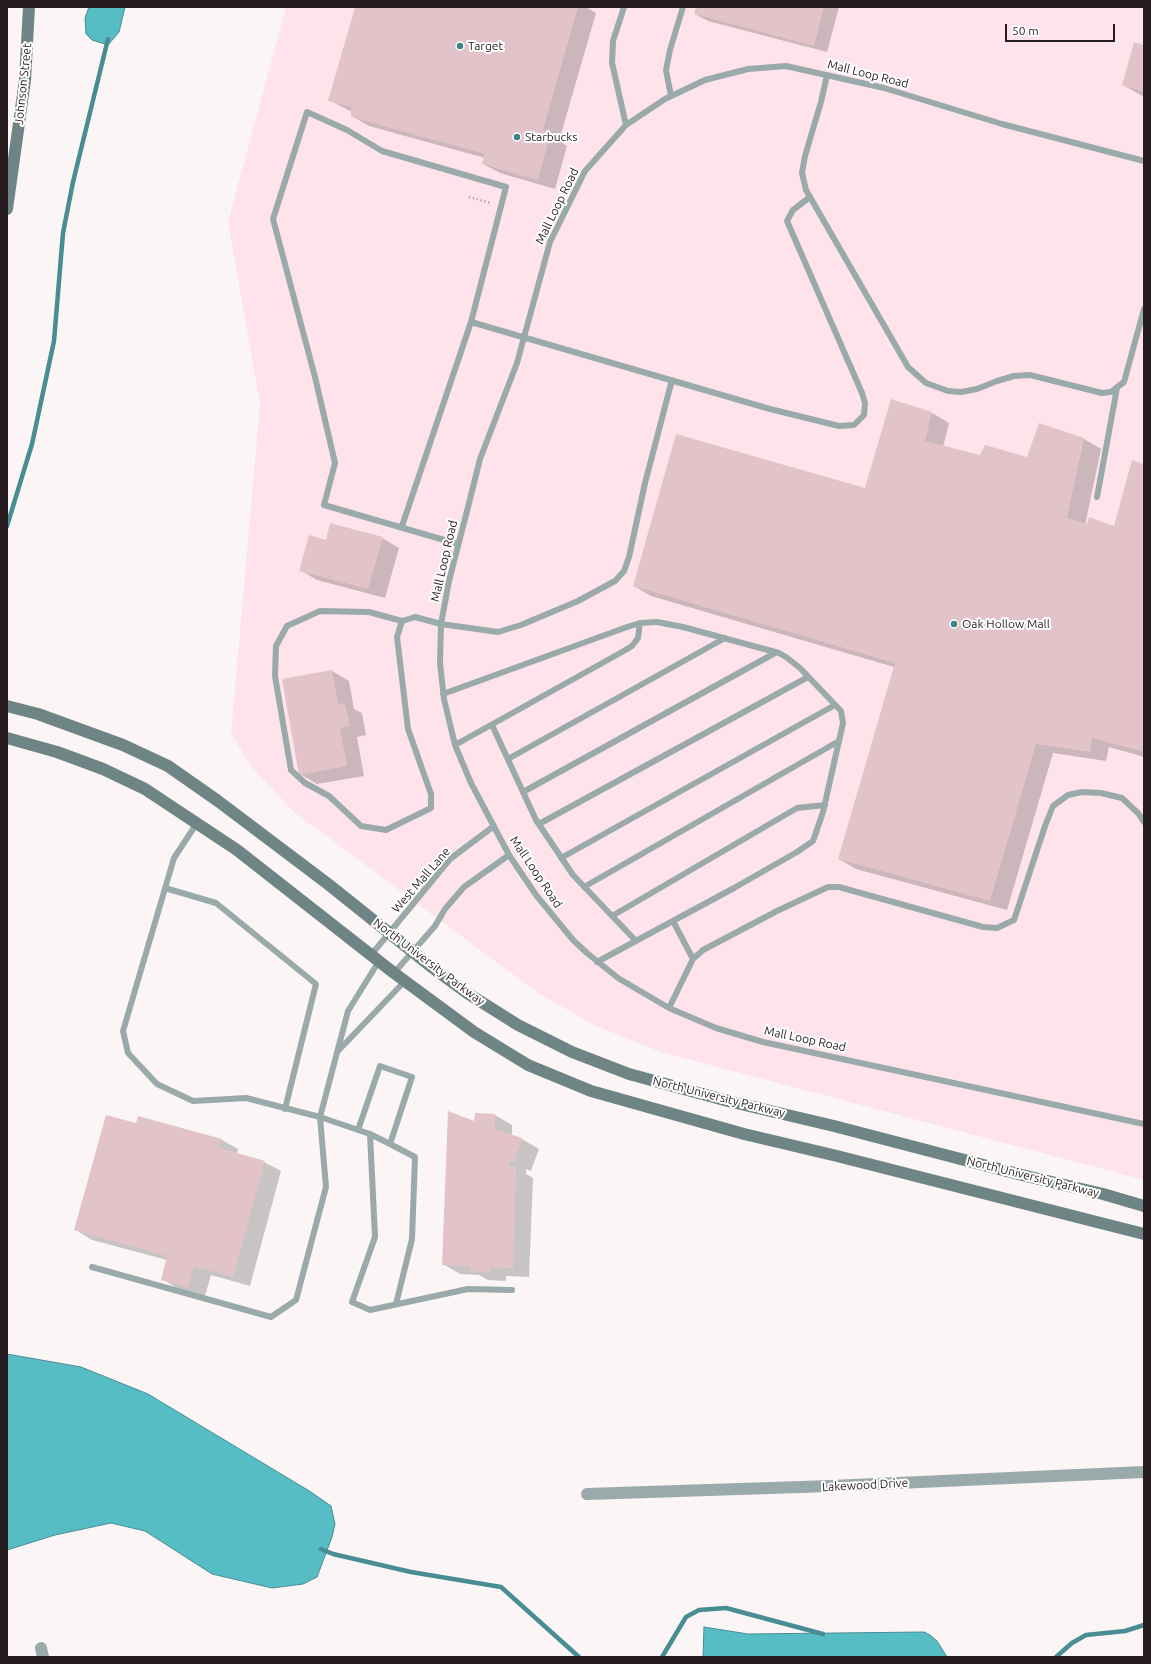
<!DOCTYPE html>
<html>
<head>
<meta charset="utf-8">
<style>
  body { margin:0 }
  #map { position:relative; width:1151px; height:1664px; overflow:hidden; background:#fbf5f6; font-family:Ubuntu,sans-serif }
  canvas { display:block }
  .frame { position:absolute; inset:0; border:8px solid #271c1f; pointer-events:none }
  .scale { position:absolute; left:1005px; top:24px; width:110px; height:18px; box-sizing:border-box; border:2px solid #271c1f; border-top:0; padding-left:5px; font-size:12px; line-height:14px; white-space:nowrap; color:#271c1f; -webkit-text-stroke:3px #fff; paint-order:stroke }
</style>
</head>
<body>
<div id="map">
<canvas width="1151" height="1664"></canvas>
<div class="frame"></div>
<div class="scale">50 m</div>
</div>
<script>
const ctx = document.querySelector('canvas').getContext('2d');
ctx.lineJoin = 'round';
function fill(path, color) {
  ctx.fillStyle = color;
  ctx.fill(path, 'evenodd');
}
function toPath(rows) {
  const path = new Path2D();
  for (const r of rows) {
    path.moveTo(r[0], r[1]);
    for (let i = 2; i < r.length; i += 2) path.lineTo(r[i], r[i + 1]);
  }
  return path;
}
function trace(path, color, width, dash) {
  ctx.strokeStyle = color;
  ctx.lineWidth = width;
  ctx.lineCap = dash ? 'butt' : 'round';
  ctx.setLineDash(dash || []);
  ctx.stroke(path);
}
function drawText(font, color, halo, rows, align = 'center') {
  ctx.font = font + ' Ubuntu,sans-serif';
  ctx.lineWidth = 4;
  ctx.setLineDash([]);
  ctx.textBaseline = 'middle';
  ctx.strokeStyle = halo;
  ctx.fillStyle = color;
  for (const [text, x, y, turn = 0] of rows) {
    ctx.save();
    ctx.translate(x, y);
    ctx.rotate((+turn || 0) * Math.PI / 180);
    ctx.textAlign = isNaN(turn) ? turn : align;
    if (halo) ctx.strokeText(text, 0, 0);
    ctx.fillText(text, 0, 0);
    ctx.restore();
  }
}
const built = toPath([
  [286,7,1144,7,1144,1180,661,1052,594,1025,538,993,295,813,252,768,231,733,260,404,228,222]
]);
const water = toPath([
  [89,7,125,7,119,32,108,45,92,40,86,34,85,18,89,7],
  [7,1354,81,1367,148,1394,311,1492,331,1506,335,1524,332,1537,317,1577,303,1584,272,1588,212,1574,145,1531,111,1523,55,1535,7,1550,7,1354],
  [704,1627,748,1634,924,1632,930,1635,937,1641,947,1657,703,1657,704,1627]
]);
const shadow = toPath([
  [356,7,586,7,596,13,559,141,567,146,555,189,500,173,483,164,485,158,369,126,352,116,352,112,329,100],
  [697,7,839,7,827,52,708,21,695,14],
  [1144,46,1144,97,1123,85],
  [891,401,932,413,949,423,943,447,981,457,1028,458,1084,439,1101,449,1085,525,1115,528,1144,465,1144,757,1109,747,1106,761,1053,753,1007,910,856,869,839,859,894,667,651,596,634,586,865,489],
  [382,538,399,548,385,598,317,580,300,570],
  [332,671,349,681,354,709,362,713,366,735,357,737,364,776,317,784,300,774],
  [495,1115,512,1125,512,1136,522,1139,539,1149,531,1171,526,1169,526,1174,533,1178,529,1277,506,1276,506,1281,488,1280,479,1275,460,1274,443,1264,475,1122],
  [136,1125,222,1140,238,1149,237,1154,264,1162,281,1171,250,1286,211,1275,205,1296,179,1289,162,1279,167,1260,92,1240,76,1230]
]);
const stream = toPath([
  [7,526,32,444,54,341,63,233,73,182,108,39],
  [321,1549,333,1554,411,1572,501,1587,579,1657],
  [662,1657,686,1617,699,1610,726,1608,823,1634],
  [1056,1657,1072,1643,1086,1635,1125,1631,1144,1625]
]);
const building = toPath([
  [355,7,578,7,543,130,550,135,538,180,482,164,485,154,351,117,351,107,328,101],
  [696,7,824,7,814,46,694,14],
  [1134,42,1144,45,1144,92,1122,85],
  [891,399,932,412,925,441,980,455,985,445,1027,457,1039,423,1084,438,1067,518,1087,524,1089,517,1114,526,1132,460,1144,464,1144,752,1092,738,1090,752,1036,744,990,901,838,859,895,663,633,586,676,434,865,488],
  [330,523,383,537,368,589,299,571,309,535,326,540],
  [332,670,338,704,345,703,350,726,340,728,347,766,299,775,282,679],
  [448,1111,474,1121,475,1113,495,1114,495,1129,522,1138,514,1162,509,1161,509,1167,516,1167,513,1268,490,1267,490,1272,470,1271,470,1266,442,1265],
  [106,1115,136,1123,138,1116,222,1139,219,1148,265,1161,233,1277,194,1266,188,1287,161,1280,167,1256,74,1230]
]);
const path = toPath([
  [469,197,491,203]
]);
const lane = toPath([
  [624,7,613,41,612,63,626,125],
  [827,75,821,102,805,156,802,173,806,190,908,367,926,383,948,391,961,392,977,389,997,381,1014,376,1030,375,1102,393,1111,392,1124,382,1144,309],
  [671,96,666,70,670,50,683,7],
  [1144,161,1002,124,884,88,786,66,748,69,705,80,665,99,626,125,585,171,550,242,517,363,480,459,467,511,449,581,441,624,440,663,444,699,455,745,471,783,509,855,536,895,573,940,587,953,618,978,669,1008,716,1028,763,1042,1144,1124],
  [1097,497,1117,388],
  [402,526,471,322],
  [458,544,324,505,335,463,315,377,273,219,307,112,347,130,382,151,506,187,471,322,770,409,839,426,854,425,864,415,865,403,862,393,787,221,793,210,810,197],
  [402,621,369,612,320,611,287,626,276,646,275,676,291,770,305,783,329,796,361,826,386,830,431,808,431,794,408,729,397,637,402,621,415,617,441,624,498,632,521,625,578,601,615,581,624,571,629,557,645,483,672,380],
  [443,694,627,627,640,623,657,622,683,627,779,653,786,657,800,668,841,711,843,723,823,812,813,841,797,852,734,888,597,962],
  [492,725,536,820,573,875,636,941],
  [455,745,622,652,632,646,638,638,640,623],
  [508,759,725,638],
  [523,792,775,653],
  [197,823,174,858,123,1031,128,1053,157,1084,193,1101,246,1098,320,1117,348,1011,379,961],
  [539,824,808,677],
  [561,858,835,705],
  [584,887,839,741],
  [165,888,216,903,316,984,285,1109],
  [612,916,797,808,825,805],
  [673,921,693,959],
  [371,955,450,859,494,826],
  [394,973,435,926,445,909,464,887,509,855],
  [669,1008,693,959,703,950,777,911,828,887,839,887,983,927,997,928,1014,920,1045,826,1053,806,1068,795,1082,792,1101,793,1122,798,1138,813,1144,822],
  [337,1052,405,981],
  [358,1130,380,1066,412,1077,390,1144,415,1157,412,1239,396,1304],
  [370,1134,390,1144],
  [92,1267,271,1317,296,1300,326,1187,320,1117,370,1134,375,1237,352,1302,370,1310,468,1289,512,1290]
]);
const street = toPath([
  [587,1494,831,1486,1144,1472],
  [41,1648,43,1657]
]);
const secondary = toPath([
  [7,209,25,80,29,7],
  [7,706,38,714,123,745,168,766,218,801,328,884,433,968,467,993,518,1025,572,1052,629,1074,728,1101,834,1126,1022,1175,1103,1194,1144,1206],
  [7,738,57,752,103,769,145,789,237,850,394,973,474,1032,528,1065,591,1091,744,1134,837,1156,1144,1234]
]);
const markers = [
  [460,46,4,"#3c8489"],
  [517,137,4,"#3c8489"],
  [954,624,4,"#3c8489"]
];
const poiNames = [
  ["Target",468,46],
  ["Starbucks",525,137],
  ["Oak Hollow Mall",962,624]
];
const streetNames = [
  ["Mall Loop Road",868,74,14],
  ["Johnson Street",23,84,-84],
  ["Mall Loop Road",557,206,-64],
  ["Mall Loop Road",444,561,-77],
  ["Mall Loop Road",536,872,56],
  ["West Mall Lane",421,880,-49],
  ["North University Parkway",429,962,37],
  ["Mall Loop Road",805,1039,12],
  ["North University Parkway",719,1097,14],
  ["North University Parkway",1033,1177,14],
  ["Lakewood Drive",865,1485,-3]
];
fill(built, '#fee4ea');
fill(water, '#56bdc5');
trace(water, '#488d93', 1);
fill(shadow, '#0003');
trace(stream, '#488d93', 4.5);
fill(building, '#e3c3ca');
trace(path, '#9d9496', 2.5, [1, 3]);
trace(lane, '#9aa9aa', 6);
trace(street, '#9aa9aa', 12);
trace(secondary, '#6e8485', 12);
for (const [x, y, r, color] of markers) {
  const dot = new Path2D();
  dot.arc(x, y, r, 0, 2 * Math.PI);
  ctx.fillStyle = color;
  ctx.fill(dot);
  trace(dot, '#fff', 1.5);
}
drawText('12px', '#271c1f', '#fff', poiNames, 'left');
drawText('12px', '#271c1f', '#fff', streetNames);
</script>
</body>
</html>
